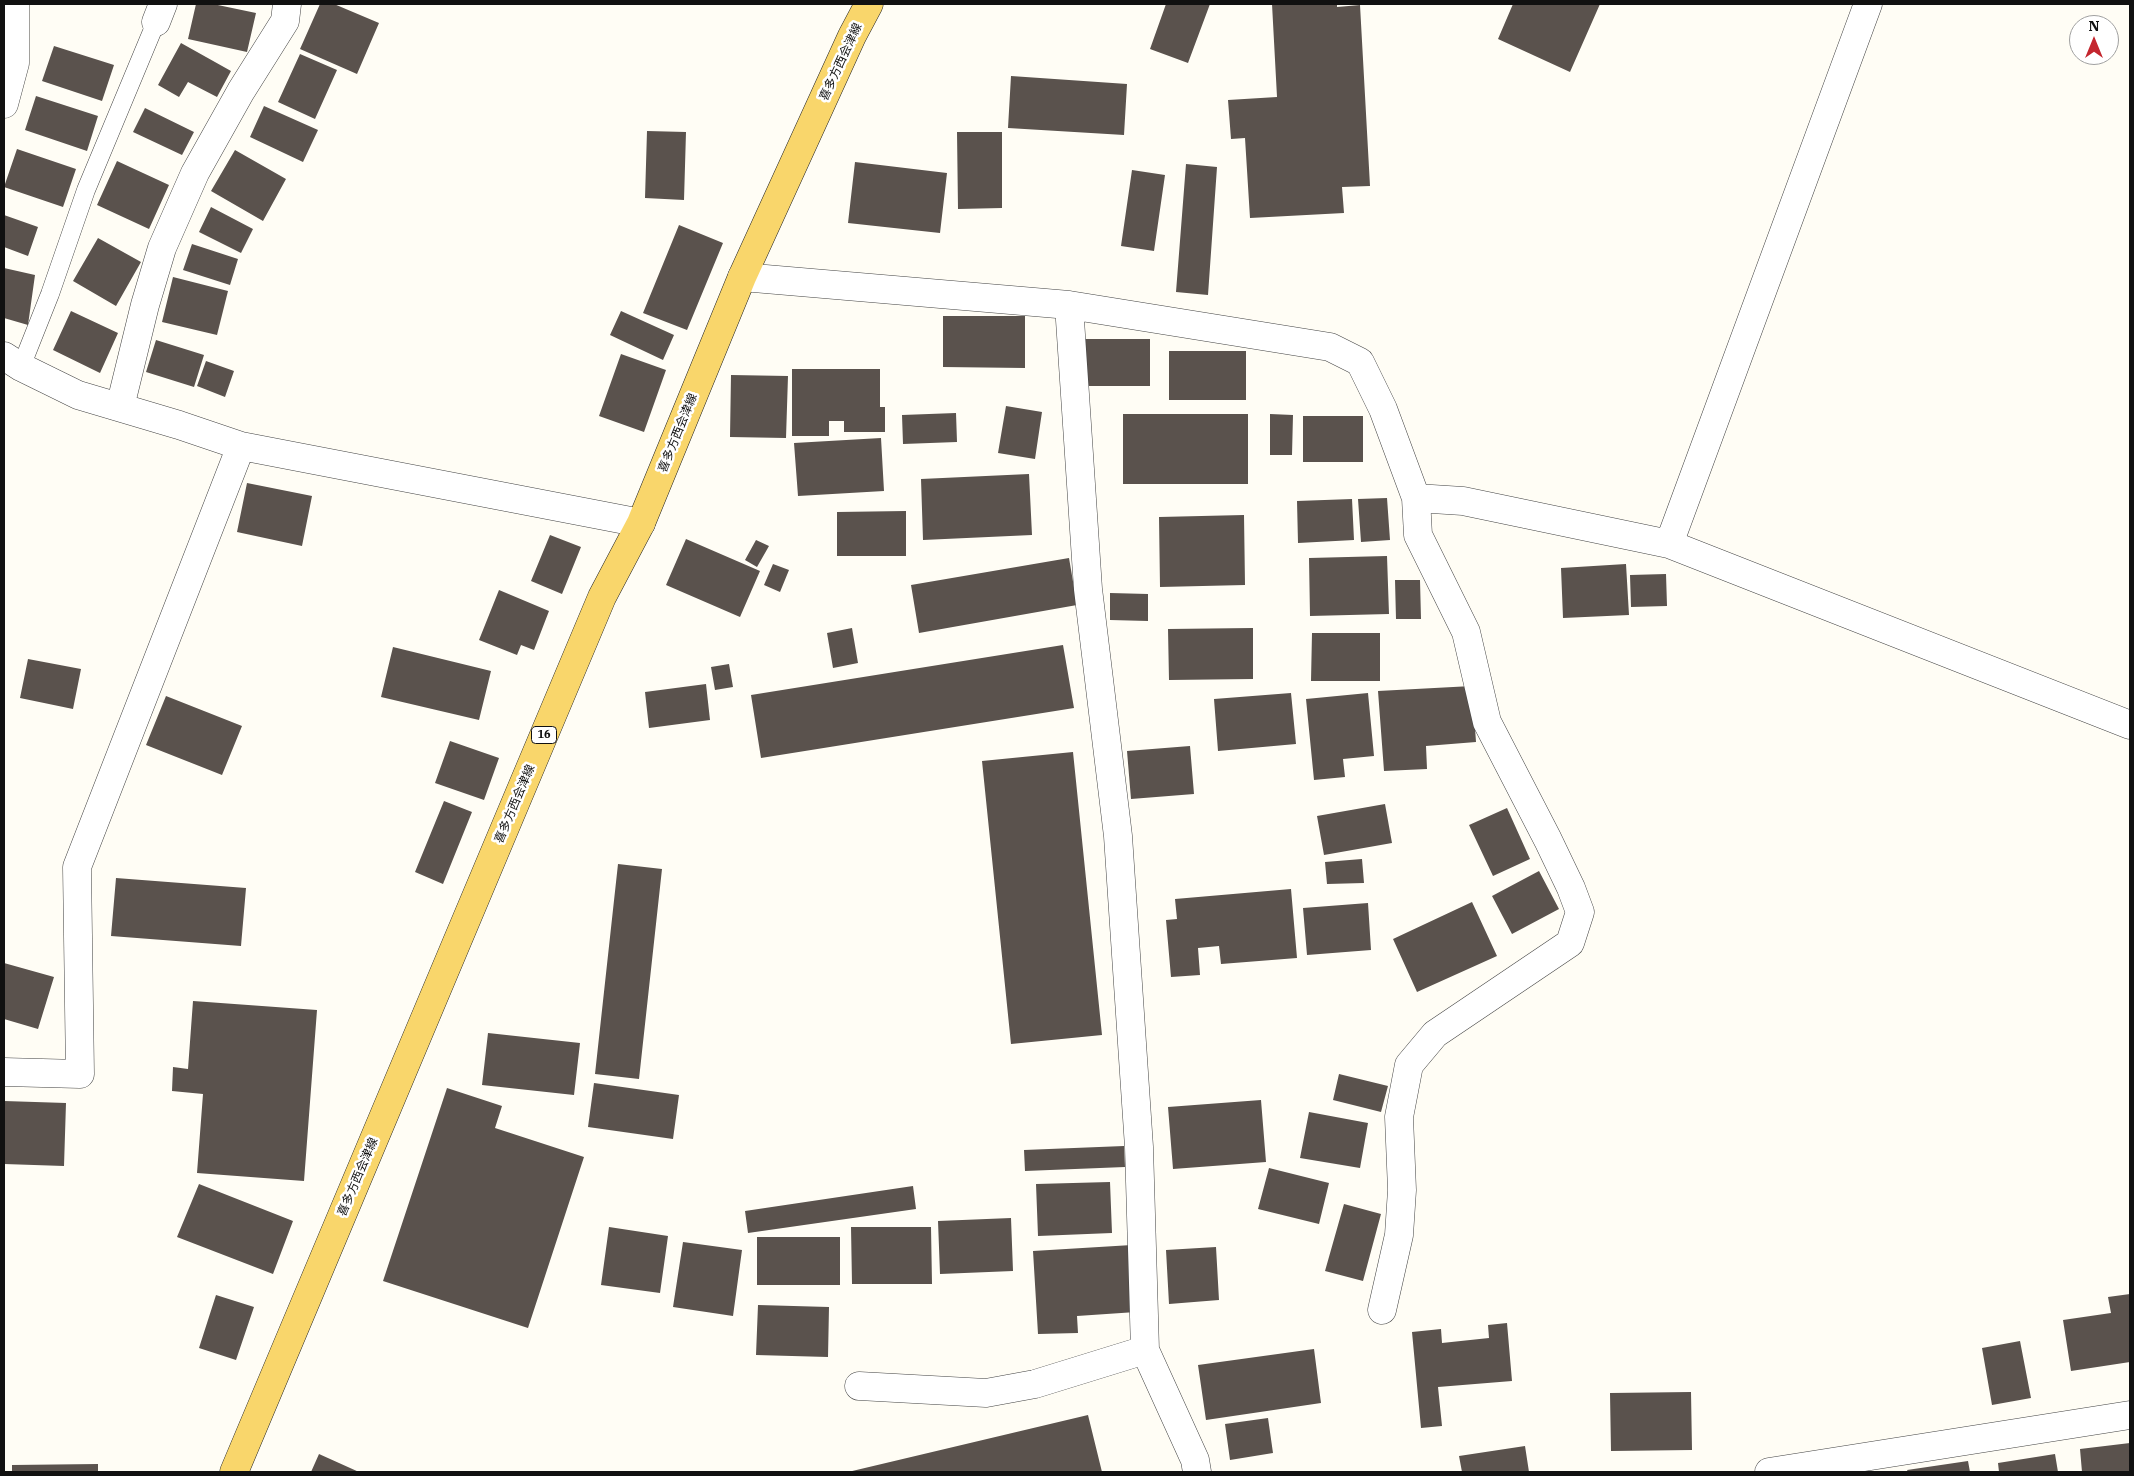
<!DOCTYPE html>
<html>
<head>
<meta charset="utf-8">
<style>
  body { margin:0 }
  #map { position:relative; width:2134px; height:1476px; overflow:hidden; background:#fffdf5; font-family:"IBM Plex Serif",serif }
  canvas { display:block }
  .frame { position:absolute; inset:0; border:5px solid #111; pointer-events:none }
  .north { position:absolute; left:2069px; top:15px; width:50px; height:50px; box-sizing:border-box; background:#fff; border:1px solid #a0a0a0; border-radius:50%; rotate:0deg; font-size:14px; font-weight:700; line-height:20px; text-align:center; color:#111 }
  .north::after { content:''; display:block; margin:auto; width:18px; height:22px; background:#c4262e; clip-path:polygon(50% 0,100% 100%,50% 72%,0 100%) }
</style>
</head>
<body>
<div id="map">
<canvas width="2134" height="1476"></canvas>
<div class="frame"></div>
<div class="north">N</div>
</div>
<script>
const ctx = document.querySelector('canvas').getContext('2d');
ctx.lineJoin = 'round';
function fill(path, color) {
  ctx.fillStyle = color;
  ctx.fill(path, 'evenodd');
}
function toPath(rows) {
  const path = new Path2D();
  for (const r of rows) {
    path.moveTo(r[0], r[1]);
    for (let i = 2; i < r.length; i += 2) path.lineTo(r[i], r[i + 1]);
  }
  return path;
}
function trace(path, color, width, dash) {
  ctx.strokeStyle = color;
  ctx.lineWidth = width;
  ctx.lineCap = dash ? 'butt' : 'round';
  ctx.setLineDash(dash || []);
  ctx.stroke(path);
}
function drawText(font, color, halo, rows, align = 'center') {
  ctx.font = font + ' "IBM Plex Serif","Noto Sans JP",serif';
  ctx.lineWidth = 5;
  ctx.setLineDash([]);
  ctx.textBaseline = 'middle';
  ctx.strokeStyle = halo;
  ctx.fillStyle = color;
  for (const [text, x, y, turn = 0] of rows) {
    ctx.save();
    ctx.translate(x, y);
    ctx.rotate((+turn || 0) * Math.PI / 180);
    ctx.textAlign = isNaN(turn) ? turn : align;
    if (halo) ctx.strokeText(text, 0, 0);
    ctx.fillText(text, 0, 0);
    ctx.restore();
  }
}
const building = toPath([
  [196,4,213,4,256,13,247,52,188,39],
  [320,4,334,4,379,23,357,74,300,49],
  [1166,4,1210,4,1188,63,1150,49],
  [1272,4,1337,4,1337,7,1360,5,1370,186,1342,187,1344,213,1250,218,1245,138,1231,139,1228,100,1277,97],
  [1513,4,1600,4,1570,72,1498,39],
  [181,43,231,71,217,97,188,82,179,97,158,85],
  [54,46,114,65,102,101,42,81],
  [300,54,337,70,315,119,278,102],
  [1011,76,1127,84,1124,135,1008,128],
  [36,96,98,116,87,151,25,130],
  [264,106,318,130,303,162,250,137],
  [145,108,194,132,182,155,133,132],
  [647,131,686,132,684,200,645,198],
  [957,132,1002,132,1002,208,958,209],
  [17,149,76,169,63,207,4,187],
  [235,150,286,179,263,221,211,191],
  [117,161,169,185,149,229,97,205],
  [855,162,947,173,940,233,848,223],
  [1186,164,1217,167,1208,295,1176,292],
  [1132,170,1165,175,1154,251,1121,246],
  [211,207,253,229,241,253,199,232],
  [4,215,38,227,28,256,4,247],
  [679,225,723,243,687,330,643,313],
  [98,238,141,262,116,306,73,281],
  [192,244,238,259,230,285,183,270],
  [4,268,35,275,28,325,4,318],
  [173,277,228,291,217,335,162,322],
  [71,311,118,333,100,373,53,350],
  [621,311,674,335,663,360,610,335],
  [943,316,1025,316,1025,368,943,367],
  [1084,339,1150,339,1150,386,1085,386],
  [156,340,204,355,194,387,146,372],
  [1169,351,1246,351,1246,400,1169,400],
  [621,354,666,370,644,432,599,416],
  [206,361,234,371,225,397,197,386],
  [792,369,880,369,880,407,885,407,885,432,844,432,844,421,829,421,829,436,792,436],
  [731,375,788,376,786,438,730,437],
  [1006,406,1042,412,1035,459,998,453],
  [956,413,957,442,903,444,902,415],
  [1123,414,1248,414,1248,484,1123,484],
  [1270,414,1293,415,1292,455,1270,455],
  [1303,416,1363,416,1363,462,1303,462],
  [881,438,884,491,798,496,794,443],
  [1029,474,1032,535,923,540,921,479],
  [247,483,312,496,302,546,237,532],
  [1387,498,1390,540,1361,542,1358,499],
  [1352,499,1354,540,1298,543,1297,501],
  [906,511,906,556,837,556,837,512],
  [1244,515,1245,585,1160,587,1159,517],
  [550,535,581,547,562,594,531,581],
  [686,539,760,571,740,617,666,585],
  [756,540,769,546,757,567,745,560],
  [1387,556,1389,614,1310,616,1309,558],
  [1069,558,1077,605,919,633,911,585],
  [773,564,789,570,780,592,764,585],
  [1626,564,1629,615,1563,618,1561,568],
  [1666,574,1667,606,1631,607,1630,575],
  [1395,580,1420,580,1421,619,1396,619],
  [499,590,549,611,534,650,521,645,517,655,479,640],
  [1110,593,1148,594,1148,621,1110,620],
  [852,628,858,663,833,668,827,633],
  [1253,628,1253,679,1169,680,1168,629],
  [1312,633,1380,633,1380,681,1311,681],
  [1063,645,1074,708,761,758,751,695],
  [393,647,491,671,479,720,381,697],
  [28,659,81,669,73,709,20,698],
  [729,664,733,687,715,690,711,667],
  [706,684,710,720,649,728,645,692],
  [1472,686,1476,742,1426,746,1427,769,1384,771,1378,691],
  [1291,693,1296,744,1218,751,1214,699],
  [1368,693,1374,756,1343,759,1345,777,1314,780,1306,699],
  [166,696,242,726,222,775,146,745],
  [450,741,499,758,484,800,435,783],
  [1190,746,1194,794,1131,799,1127,751],
  [1073,752,1102,1035,1011,1044,982,761],
  [444,801,472,812,443,884,415,872],
  [1385,804,1392,843,1324,855,1317,816],
  [1507,808,1530,859,1493,876,1469,825],
  [1362,859,1364,883,1327,884,1325,862],
  [618,864,662,869,639,1079,595,1074],
  [1539,871,1559,909,1512,934,1492,896],
  [116,878,246,888,241,946,111,936],
  [1291,889,1297,958,1221,964,1219,946,1198,948,1200,975,1171,977,1166,920,1177,919,1175,899],
  [1472,902,1497,956,1417,992,1393,939],
  [1368,903,1371,950,1307,955,1303,908],
  [4,963,54,977,38,1029,4,1019],
  [193,1001,317,1010,304,1181,197,1173,203,1094,172,1091,173,1067,188,1069],
  [488,1033,580,1043,574,1095,482,1085],
  [1339,1074,1388,1086,1381,1112,1333,1100],
  [594,1083,679,1095,673,1139,588,1127],
  [447,1088,502,1106,495,1128,584,1157,528,1328,383,1281],
  [1261,1100,1266,1162,1173,1169,1168,1107],
  [4,1101,66,1103,64,1166,4,1164],
  [1309,1112,1368,1123,1360,1168,1300,1158],
  [1124,1146,1125,1167,1025,1171,1024,1150],
  [1269,1168,1329,1183,1319,1224,1258,1209],
  [1110,1182,1112,1233,1038,1236,1036,1184],
  [199,1184,293,1221,273,1274,177,1237],
  [913,1186,916,1209,748,1233,745,1211],
  [1344,1204,1381,1214,1363,1281,1325,1271],
  [1011,1218,1013,1271,940,1274,938,1221],
  [609,1227,668,1236,660,1293,601,1285],
  [851,1227,931,1227,932,1284,852,1284],
  [757,1237,840,1237,840,1285,757,1285],
  [683,1242,742,1250,733,1316,673,1307],
  [1132,1245,1136,1312,1077,1316,1078,1333,1038,1334,1033,1251],
  [1216,1247,1219,1300,1169,1304,1166,1250],
  [2130,1294,2130,1362,2071,1371,2063,1320,2111,1313,2108,1297],
  [216,1295,254,1307,236,1360,199,1348],
  [758,1305,829,1307,828,1357,756,1355],
  [1507,1323,1512,1381,1438,1387,1442,1426,1421,1428,1412,1332,1441,1329,1442,1343,1489,1338,1488,1325],
  [2020,1341,2031,1398,1992,1405,1982,1348],
  [1314,1349,1321,1403,1206,1420,1198,1365],
  [1691,1392,1692,1450,1611,1451,1610,1393],
  [1088,1415,1102,1472,848,1472],
  [1268,1418,1273,1453,1230,1460,1225,1424],
  [2130,1443,2130,1472,2082,1472,2080,1449],
  [1525,1446,1529,1472,1462,1472,1459,1456],
  [319,1454,359,1472,311,1472],
  [2055,1454,2058,1472,1999,1472,1998,1463],
  [1968,1461,1970,1472,1908,1472,1907,1470],
  [98,1464,98,1472,12,1472,12,1465]
]);
const service = toPath([
  [21,367,50,294,86,190,156,22]
]);
const minor = toPath([
  [156,22,163,4],
  [4,104,15,63,15,4],
  [742,277,1069,305,1330,347,1360,362,1383,409,1416,498,1418,535,1466,632,1487,722,1548,840,1571,888,1580,912,1570,943,1435,1034,1409,1065,1399,1117,1402,1190,1399,1235,1382,1310],
  [1069,305,1088,589,1118,836,1139,1147,1145,1350,1195,1460,1197,1472],
  [4,356,21,367,78,395,179,425,241,446,641,523],
  [120,407,145,305,162,248,195,173,241,91,285,21,287,4],
  [1416,498,1463,501,1669,544,2130,725],
  [1669,544,1868,4],
  [4,1072,80,1074,77,867,241,446],
  [859,1386,986,1393,1035,1384,1145,1350],
  [1769,1472,2130,1415]
]);
const primary = toPath([
  [234,1472,602,597,641,523,742,277,852,36,869,4]
]);
const shields = [
  [544,735,25]
];
const shieldNames = [
  ["16",544,735]
];
const streetNames = [
  ["喜多方西会津線",841,62,-65],
  ["喜多方西会津線",678,433,-68],
  ["喜多方西会津線",515,804,-67],
  ["喜多方西会津線",358,1177,-67]
];
fill(building, '#5a524d');
trace(service, '#444', 19);
trace(minor, '#444', 29);
trace(primary, '#222', 29);
trace(service, '#fff', 18);
trace(minor, '#fff', 28);
trace(primary, '#f9d66b', 28);
for (const [x, y, w] of shields) {
  const box = new Path2D();
  box.roundRect(x - w / 2, y - 8.5, w, 17, 4);
  ctx.fillStyle = '#fff';
  ctx.fill(box);
  trace(box, '#111', 1);
}
drawText('bold 11px', '#111', null, shieldNames);
drawText('12px', '#111', '#fff', streetNames);
</script>
</body>
</html>
